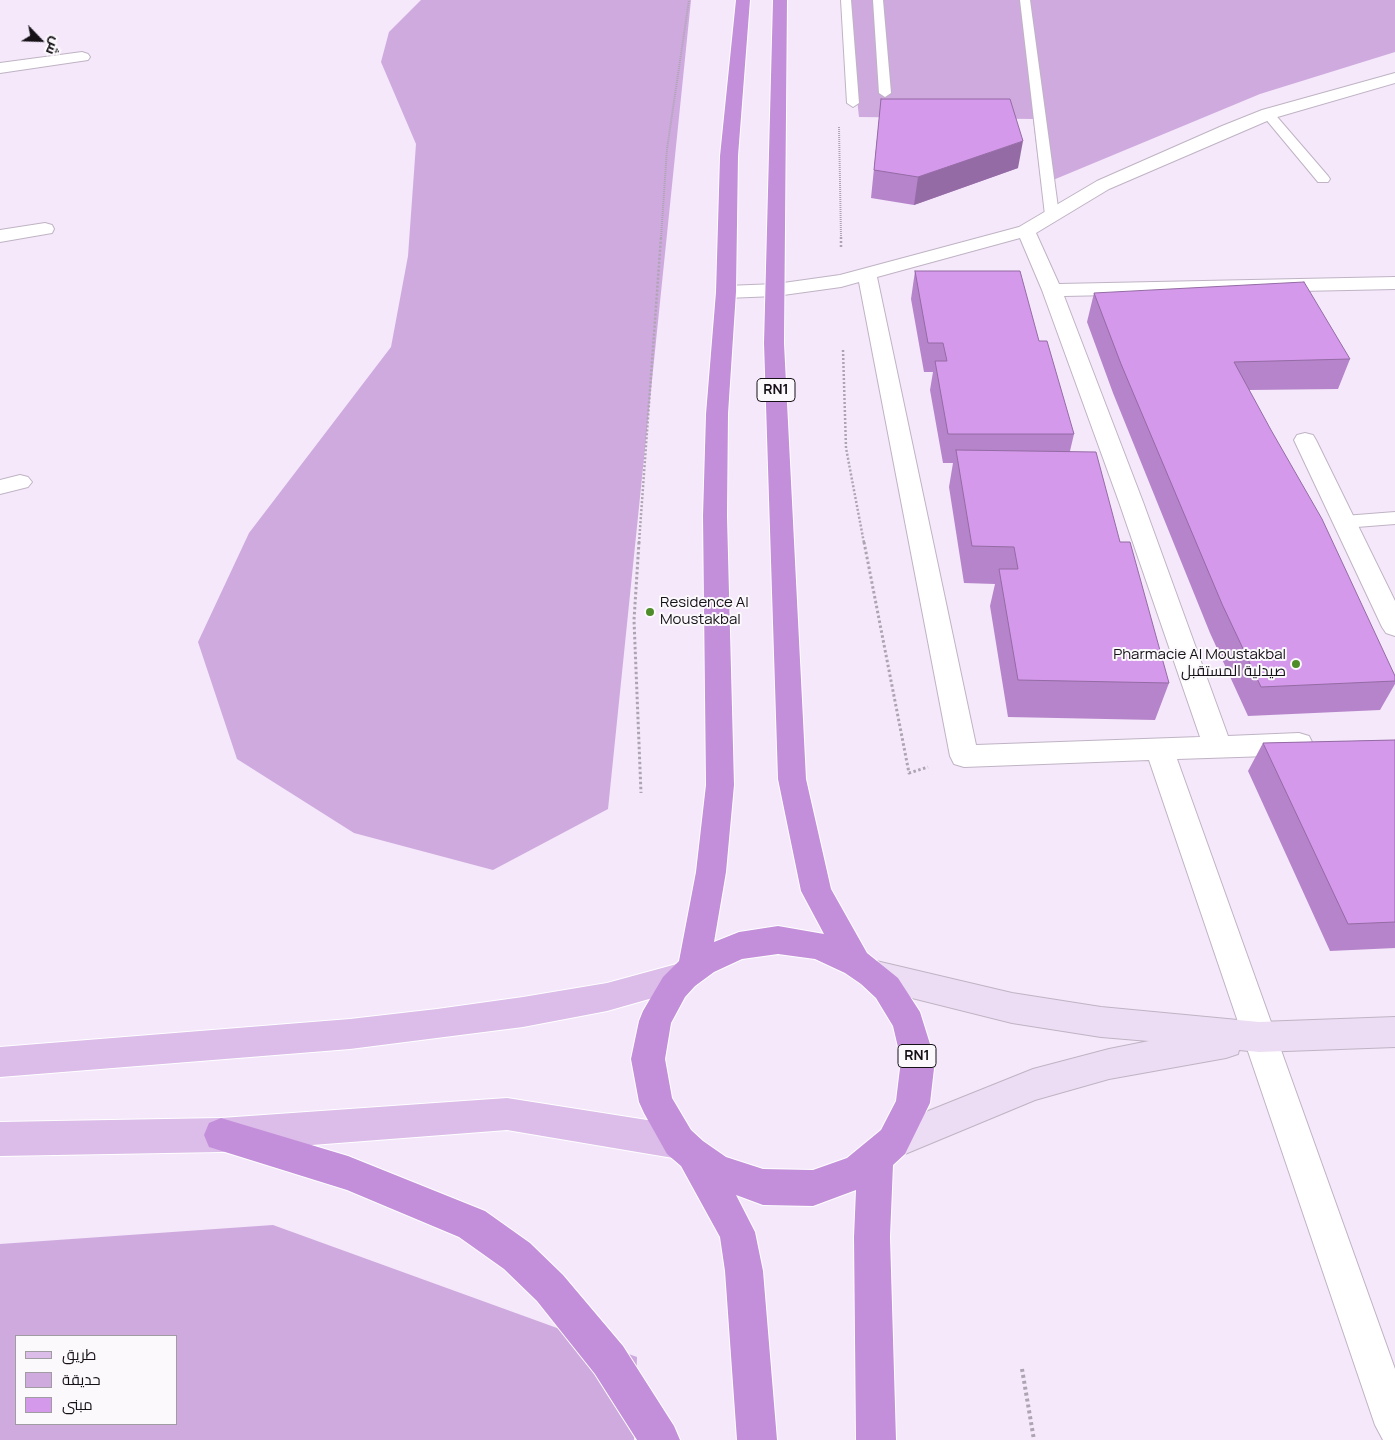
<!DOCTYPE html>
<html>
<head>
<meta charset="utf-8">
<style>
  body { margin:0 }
  #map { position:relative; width:1395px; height:1440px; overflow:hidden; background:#f4e8fa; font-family:Manrope,Cairo,sans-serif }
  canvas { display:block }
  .legend { position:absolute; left:15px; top:1335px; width:162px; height:90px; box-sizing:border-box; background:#fcf9fd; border:1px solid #a09ca1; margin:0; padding:6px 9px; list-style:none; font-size:15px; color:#151117 }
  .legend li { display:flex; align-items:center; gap:10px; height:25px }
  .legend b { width:25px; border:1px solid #a09ca1 }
  .north { position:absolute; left:15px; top:15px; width:50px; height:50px; -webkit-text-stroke:4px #fcf9fd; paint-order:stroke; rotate:114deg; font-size:14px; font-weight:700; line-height:20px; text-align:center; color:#151117 }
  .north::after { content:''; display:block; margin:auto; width:18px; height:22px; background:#151117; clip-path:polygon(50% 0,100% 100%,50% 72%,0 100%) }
</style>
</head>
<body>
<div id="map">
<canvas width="1395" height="1440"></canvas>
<ul class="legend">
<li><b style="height:6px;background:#dcbce9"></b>طريق</li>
<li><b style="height:14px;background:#cfaade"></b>حديقة</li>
<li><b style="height:14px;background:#d499eb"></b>مبنى</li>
</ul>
<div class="north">ش</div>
</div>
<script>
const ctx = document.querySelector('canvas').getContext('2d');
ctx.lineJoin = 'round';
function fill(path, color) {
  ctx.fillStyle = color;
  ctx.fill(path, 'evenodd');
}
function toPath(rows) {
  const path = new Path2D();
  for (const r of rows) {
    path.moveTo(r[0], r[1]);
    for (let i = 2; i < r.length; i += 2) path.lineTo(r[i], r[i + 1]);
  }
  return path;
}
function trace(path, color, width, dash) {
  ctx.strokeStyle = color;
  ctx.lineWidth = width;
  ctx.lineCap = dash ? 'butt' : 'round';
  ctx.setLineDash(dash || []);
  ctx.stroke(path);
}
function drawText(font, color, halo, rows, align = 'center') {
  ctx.font = font + ' Manrope,Cairo,sans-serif';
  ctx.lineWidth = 4;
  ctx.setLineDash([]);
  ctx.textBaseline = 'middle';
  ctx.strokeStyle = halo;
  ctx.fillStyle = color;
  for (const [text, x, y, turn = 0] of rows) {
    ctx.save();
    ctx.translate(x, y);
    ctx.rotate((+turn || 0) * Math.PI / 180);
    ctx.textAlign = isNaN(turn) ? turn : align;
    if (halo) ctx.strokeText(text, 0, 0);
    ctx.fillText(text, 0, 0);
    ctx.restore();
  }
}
const green = toPath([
  [421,0,691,0,608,809,493,870,354,833,237,759,198,642,249,533,391,347,408,256,416,144,381,62,389,32],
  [846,0,1395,0,1395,52,1260,94,1041,185,1033,119,859,117],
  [273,1225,637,1357,634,1440,0,1440,0,1244],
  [16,1336,176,1336,176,1424,16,1424]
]);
const pathFar3 = toPath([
  [839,127,841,238],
  [661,238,667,149,689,0]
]);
const pathFar2 = toPath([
  [841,237,841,249],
  [843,350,846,448,864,543],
  [639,543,661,237]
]);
const pathFar1 = toPath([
  [639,542,634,620,641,793],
  [864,542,909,773,928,767]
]);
const path = toPath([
  [1022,1369,1034,1440]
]);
const lane = toPath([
  [841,0,851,0,859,103,853,107,847,103,841,0],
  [873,0,883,0,891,93,885,97,879,93,873,0],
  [1020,0,1030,0,1059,215,1052,219,1045,215,1020,0],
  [1268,110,1272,111,1328,176,1330,179,1328,182,1318,182,1264,117,1262,114,1264,111,1268,110],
  [1395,512,1395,524,1344,528,1338,526,1335,522,1338,518,1344,516,1395,512]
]);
const street = toPath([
  [82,52,88,54,90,57,88,60,0,73,0,63,82,52],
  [1395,73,1395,83,1274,118,1109,189,1036,233,1059,284,1395,277,1395,289,1064,296,1143,502,1228,736,1299,733,1309,736,1313,744,1309,752,1299,755,1177,759,1395,1369,1395,1440,1383,1440,1375,1425,1149,760,964,767,954,764,950,756,859,282,841,287,776,296,726,298,719,296,716,292,719,288,726,286,776,284,840,275,1019,227,1097,181,1222,126,1262,110,1395,73],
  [1020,238,1042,290,1119,502,1200,737,976,745,877,277,1020,238],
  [45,223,52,225,54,229,52,233,0,242,0,230,45,223],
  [1305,433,1313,435,1316,440,1395,601,1395,636,1386,633,1382,627,1294,440,1297,435,1305,433],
  [20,475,28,477,32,482,28,487,0,494,0,480,20,475]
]);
const secondary = toPath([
  [872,960,1012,993,1101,1007,1259,1022,1395,1017,1395,1047,1259,1052,1239,1050,1238,1054,1226,1058,1109,1079,1035,1100,893,1159,881,1154,876,1142,881,1130,1033,1069,1109,1049,1149,1041,1101,1037,1012,1023,872,988,861,984,856,974,861,964,872,960]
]);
const primary = toPath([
  [684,962,695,966,700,976,695,986,607,1011,523,1027,350,1049,0,1077,0,1047,350,1019,437,1009,523,997,607,983,684,962],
  [507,1098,679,1125,691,1130,696,1142,691,1154,679,1159,507,1130,221,1152,0,1156,0,1122,221,1118,507,1098]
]);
const highway = toPath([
  [736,0,750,0,738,156,736,292,728,414,727,516,734,785,726,872,714,942,739,932,778,926,824,934,801,891,778,779,764,343,773,0,787,0,784,343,806,779,831,889,867,953,898,978,920,1012,935,1060,930,1103,905,1154,893,1165,890,1237,896,1440,856,1440,854,1237,856,1190,813,1206,763,1205,736,1195,755,1232,763,1271,777,1440,737,1440,725,1271,720,1237,681,1166,667,1154,644,1113,639,1102,631,1059,639,1021,643,1011,663,977,679,961,696,872,706,785,703,516,706,414,716,292,720,156,736,0],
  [778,954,815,959,845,973,861,984,876,998,893,1026,901,1060,896,1101,881,1130,847,1158,813,1170,763,1169,726,1157,703,1141,691,1130,672,1098,665,1059,671,1023,685,997,695,986,714,972,742,959,778,954],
  [221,1118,348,1156,485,1211,530,1243,563,1275,623,1346,674,1426,680,1440,637,1440,595,1374,537,1301,504,1269,459,1237,347,1190,209,1147,204,1135,209,1123,221,1118]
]);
const wall = toPath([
  [881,99,1018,168,914,205,871,198],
  [915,271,1039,341,1074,434,1070,451,1120,542,1169,683,1155,720,1008,717,990,606,995,584,964,583,949,487,953,463,943,463,930,390,933,372,924,372,911,299],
  [1094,293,1350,359,1338,389,1249,390,1395,676,1395,684,1380,710,1248,716,1210,633,1113,393,1087,322],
  [1395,740,1395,948,1330,951,1248,771,1263,743]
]);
const shadedWall = toPath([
  [1023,141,1018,168,914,205,918,177]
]);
const building = toPath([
  [881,99,1010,99,1023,141,918,177,874,170,881,99],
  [915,271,1020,271,1039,341,1047,341,1074,434,948,434,935,361,947,361,943,343,928,343,915,271],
  [1304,282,1350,359,1234,362,1271,430,1322,519,1395,676,1395,681,1261,687,1222,604,1121,364,1094,293,1304,282],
  [956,450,1096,452,1120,542,1130,542,1169,683,1018,680,999,569,1018,569,1014,547,972,546,956,450],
  [1395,740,1395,922,1348,924,1263,743,1395,740]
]);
const markers = [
  [650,612,5,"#4e8b29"],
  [1296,664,5,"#4e8b29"]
];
const shields = [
  [776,390,38],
  [917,1056,38]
];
const shieldNames = [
  ["RN1",776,390],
  ["RN1",917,1056]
];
const poiNames = [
  ["Residence Al",660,603],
  ["Moustakbal",660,620],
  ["Pharmacie Al Moustakbal",1286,655,"right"],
  ["صيدلية المستقبل",1286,672,"right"]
];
fill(green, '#cfaade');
trace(lane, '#bfb3c4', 2);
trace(street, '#bfb3c4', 2);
trace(secondary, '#bfb3c4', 2);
trace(primary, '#fff', 2);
trace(highway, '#fff', 2);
trace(pathFar3, '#ada4b2', 2, [1, 1]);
trace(pathFar2, '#ada4b2', 2.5, [2, 2]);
trace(pathFar1, '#ada4b2', 3, [2.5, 2.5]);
trace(path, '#ada4b2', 4, [3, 3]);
fill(lane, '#fff');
fill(street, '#fff');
fill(secondary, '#edddf4');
fill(primary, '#dcbce9');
fill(highway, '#c48fda');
fill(wall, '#b684ca');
fill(shadedWall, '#946ba4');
fill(building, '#d499eb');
trace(building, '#946ba4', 1);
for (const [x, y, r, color] of markers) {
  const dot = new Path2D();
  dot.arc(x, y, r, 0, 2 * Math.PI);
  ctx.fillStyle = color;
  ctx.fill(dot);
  trace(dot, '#fcf9fd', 2);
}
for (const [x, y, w] of shields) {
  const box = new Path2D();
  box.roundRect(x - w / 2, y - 11.5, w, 23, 4);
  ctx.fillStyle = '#fcf9fd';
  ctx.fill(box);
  trace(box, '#151117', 1);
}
drawText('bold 14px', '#151117', null, shieldNames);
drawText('15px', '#151117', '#fcf9fd', poiNames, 'left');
</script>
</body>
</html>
